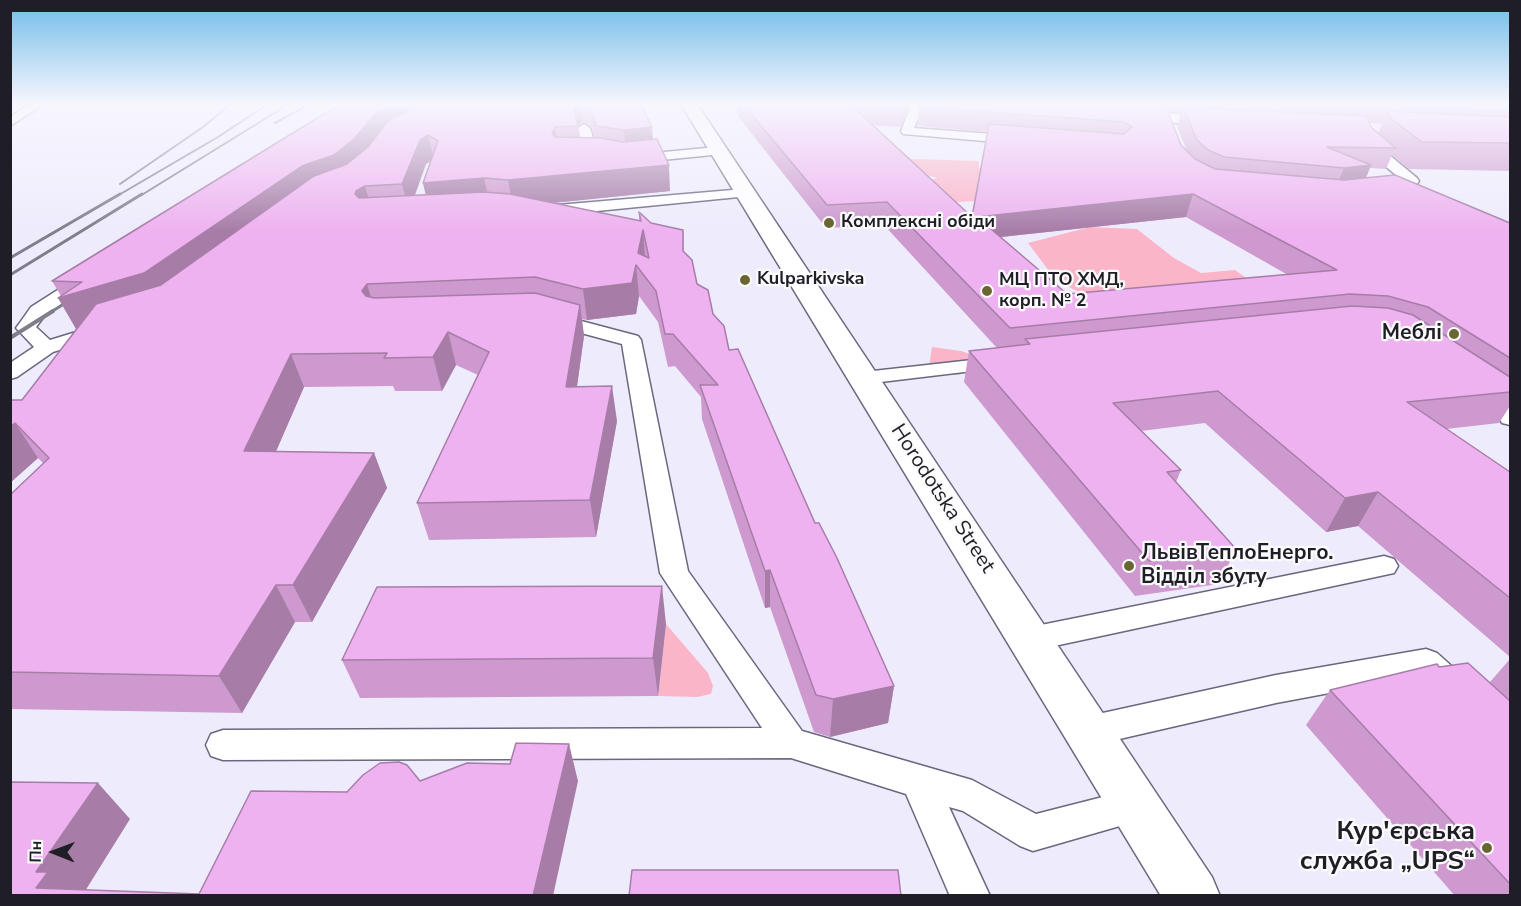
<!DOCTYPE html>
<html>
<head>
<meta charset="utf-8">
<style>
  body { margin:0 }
  #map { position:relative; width:1521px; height:906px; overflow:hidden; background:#eeecfc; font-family:"Nunito Sans",sans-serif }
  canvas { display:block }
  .frame { position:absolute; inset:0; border:12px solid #1f1e27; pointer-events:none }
  .north { position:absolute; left:24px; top:822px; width:60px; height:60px; -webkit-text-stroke:4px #fbfbfb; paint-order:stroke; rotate:271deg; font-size:16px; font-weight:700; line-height:24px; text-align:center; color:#1f1e27 }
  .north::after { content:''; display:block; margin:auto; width:21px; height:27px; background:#1f1e27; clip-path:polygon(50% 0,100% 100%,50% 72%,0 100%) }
</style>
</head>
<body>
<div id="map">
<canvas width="1521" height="906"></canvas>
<div class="frame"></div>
<div class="north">Пн</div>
</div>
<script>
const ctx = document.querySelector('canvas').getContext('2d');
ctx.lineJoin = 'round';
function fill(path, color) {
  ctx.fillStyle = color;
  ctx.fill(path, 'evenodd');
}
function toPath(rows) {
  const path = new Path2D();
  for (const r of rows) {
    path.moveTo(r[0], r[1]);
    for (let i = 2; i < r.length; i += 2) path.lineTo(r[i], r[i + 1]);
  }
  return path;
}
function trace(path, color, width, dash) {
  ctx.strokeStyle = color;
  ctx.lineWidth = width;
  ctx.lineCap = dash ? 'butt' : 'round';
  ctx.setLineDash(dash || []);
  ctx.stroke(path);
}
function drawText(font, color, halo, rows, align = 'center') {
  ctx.font = font + ' "Nunito Sans",sans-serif';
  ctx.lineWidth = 4.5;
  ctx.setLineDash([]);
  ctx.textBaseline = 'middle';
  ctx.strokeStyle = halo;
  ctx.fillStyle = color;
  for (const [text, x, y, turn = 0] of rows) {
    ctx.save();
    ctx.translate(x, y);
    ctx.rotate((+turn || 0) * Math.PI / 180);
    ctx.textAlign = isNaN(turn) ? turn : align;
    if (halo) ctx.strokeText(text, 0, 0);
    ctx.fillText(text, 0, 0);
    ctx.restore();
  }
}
const green = toPath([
  [883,158,979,161,979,168,1000,170,979,201,956,202,905,198,917,186,937,178,900,166],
  [1090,227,1137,229,1174,258,1201,273,1235,270,1259,287,1082,294,1055,279,1028,243],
  [932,347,961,351,990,361,959,375,928,373],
  [666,624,708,673,713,686,711,694,697,697,658,696]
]);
const service = toPath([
  [30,104,44,104,10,126,10,117,30,104],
  [908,104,920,104,922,108,914,128,1019,136,1025,140,1019,144,903,134,901,131,910,108,908,104],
  [584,124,590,128,599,156,597,159,587,159,585,156,578,128,584,124],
  [1368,134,1372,135,1376,144,1417,178,1419,181,1417,184,1407,192,1376,195,1374,192,1376,189,1398,185,1403,181,1365,149,1362,138,1368,134],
  [717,147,724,151,722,154,632,163,625,159,632,155,717,147],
  [744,189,751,193,749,196,546,216,538,211,546,206,744,189],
  [84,276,90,277,93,281,90,285,45,315,36,327,50,340,99,325,106,327,109,331,106,335,53,352,17,377,10,379,10,363,34,347,16,328,19,324,31,307,78,277,84,276],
  [551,313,638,336,641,340,688,571,802,731,972,780,1036,814,1138,788,1151,793,1156,805,1151,817,1033,851,1020,846,963,811,949,807,990,896,950,896,906,794,791,758,223,760,211,756,206,745,211,734,223,730,762,728,660,573,622,344,544,323,541,319,544,315,551,313],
  [999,357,1006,359,1009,363,1006,367,864,384,856,383,853,378,856,373,864,372,999,357],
  [1483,384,1491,386,1510,402,1510,425,1502,423,1493,408,1472,391,1475,386,1483,384],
  [1384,556,1394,559,1398,566,1394,573,1031,651,1020,648,1016,639,1020,630,1031,627,1384,556],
  [1426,649,1437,653,1465,678,1470,688,1465,698,1454,702,1443,698,1420,676,1276,703,1089,746,1077,742,1072,731,1077,720,1089,716,1276,675,1426,649]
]);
const secondary = toPath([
  [1125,110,1223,117,1231,122,1223,127,1119,118,1117,115,1119,112,1125,110]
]);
const primary = toPath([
  [681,104,697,104,1212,877,1220,896,1161,896,681,104]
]);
const railFar2 = toPath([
  [275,123,310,104],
  [120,184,203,127,231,104],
  [117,196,218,137,268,104],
  [140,196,289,104]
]);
const railFar1 = toPath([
  [10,258,120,194],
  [10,275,142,194],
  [51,312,75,297]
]);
const rail = toPath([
  [10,338,53,311]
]);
const wall = toPath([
  [409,104,411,109,419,104,641,104,670,191,553,203,639,221,639,212,651,223,683,230,684,253,697,284,713,314,729,350,894,686,888,723,830,737,814,732,770,607,765,608,702,419,701,397,675,366,668,367,658,322,639,296,636,314,587,320,582,319,584,336,577,387,617,421,596,537,429,540,417,503,478,375,456,365,442,391,395,391,393,386,304,387,276,451,374,453,387,488,312,622,295,622,242,713,10,709,10,495,44,464,38,458,10,483,10,400,22,400,76,329,61,296,52,281],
  [583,122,592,127,595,138,580,137,578,126],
  [431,161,423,183,426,195,415,195,426,164],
  [737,104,908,104,908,108,900,127,873,125,972,217,988,132,917,126,920,104,1510,104,1510,171,1409,169,1392,155,1386,169,1370,168,1366,178,1510,223,1510,406,1499,423,1446,429,1510,472,1510,657,1358,526,1326,532,1205,423,1141,431,1181,470,1176,482,1236,549,1219,584,1135,596,964,382,969,351,997,348,884,225,826,228,737,115],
  [1168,112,1181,112,1177,127,1187,151,1181,145],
  [1370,123,1382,124,1378,133,1371,127],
  [1186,217,1288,275,1067,294,1001,237],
  [666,624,658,696,360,698,342,660],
  [1510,659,1510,896,1455,896,1306,725,1330,690,1439,667,1490,682]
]);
const shadedWall = toPath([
  [393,104,409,104,413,119,361,163,159,304,76,329,58,298,376,113],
  [580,104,583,122,577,126,573,105],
  [904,104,908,104,908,108,900,127,902,108],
  [555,127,559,151,552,133],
  [652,127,654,151,626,154,624,130],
  [428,135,434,159,426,164,409,211,402,184,420,140],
  [669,165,670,191,513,207,508,180],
  [1371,165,1362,187,1335,190,1344,168],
  [484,178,490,205,429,209,423,183],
  [365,186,373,213,355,194,356,191],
  [1193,194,1186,217,973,240,977,217],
  [643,230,645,259,638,253],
  [636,265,639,296,636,314,587,320,583,289],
  [367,284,376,315,362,291],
  [580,305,584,336,572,421,566,387],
  [448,332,456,365,442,391,433,357],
  [291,354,304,387,261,486,244,451],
  [612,386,617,421,596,537,590,500],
  [15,423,38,458,10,483,10,427],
  [374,453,387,488,312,622,293,585],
  [1378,492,1358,526,1326,532,1345,498],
  [770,570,770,607,765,608,765,571],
  [276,585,295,622,242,713,219,676],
  [662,586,666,624,658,696,653,658],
  [894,686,888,723,830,737,833,699],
  [569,744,578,781,553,896,533,896],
  [98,783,130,819,82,896,36,888,36,872]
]);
const building = toPath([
  [340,104,393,104,376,113,354,139,334,155,302,166,144,273,58,298,82,282,52,281,340,104],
  [419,104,573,104,578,126,555,127,552,133,555,137,601,138,623,142,657,139,669,165,508,180,484,178,423,183,438,141,428,135,420,140,402,184,365,186,356,191,355,194,359,198,484,192,510,194,641,221,639,212,651,223,683,230,683,251,692,260,697,284,708,290,713,314,724,326,729,350,738,349,815,523,819,523,837,558,894,686,833,699,816,695,770,570,765,571,700,385,718,385,673,334,665,334,656,291,636,265,632,283,583,289,535,277,367,284,362,291,366,296,374,298,535,293,580,305,566,387,612,386,590,500,417,503,489,352,448,332,433,357,384,358,387,353,291,354,244,451,374,453,293,585,276,585,219,676,10,672,10,495,49,458,15,423,10,427,10,400,22,400,96,304,161,285,314,176,347,164,368,147,387,122,419,104],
  [643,230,649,258,638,253,643,230],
  [589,104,641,104,652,127,624,130,596,126,589,104],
  [743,104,904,104,902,108,851,105,972,217,989,124,1124,134,1132,127,1124,122,919,107,920,104,1138,104,1166,107,1181,145,1195,159,1215,169,1344,180,1395,175,1510,223,1510,358,1428,307,1388,296,1350,294,1010,328,887,202,827,205,743,104],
  [1193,194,1337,270,1067,294,977,217,1193,194],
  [1373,104,1510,104,1510,112,1373,104],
  [1183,107,1367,116,1371,127,1396,148,1327,147,1371,165,1344,168,1224,157,1208,150,1197,140,1183,107],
  [1387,111,1510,117,1510,143,1422,142,1389,117,1387,111],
  [1352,306,1388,308,1413,315,1510,377,1510,392,1407,402,1510,472,1510,598,1378,492,1345,498,1218,391,1113,403,1181,470,1167,472,1236,549,1149,561,969,351,1030,344,1025,339,1352,306],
  [662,586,653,658,342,660,377,587,662,586],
  [1468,663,1510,701,1510,884,1330,690,1437,664,1439,667,1468,663],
  [516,743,569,744,533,896,10,896,10,782,98,783,36,872,48,872,36,888,199,894,251,791,347,792,363,775,380,763,399,762,407,765,420,781,467,763,510,764,516,743],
  [632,870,898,870,901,896,629,896,632,870]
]);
const markers = [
  [829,223,6,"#6a6633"],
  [745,280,6,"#6a6633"],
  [987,291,6,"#6a6633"],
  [1454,334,6,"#6a6633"],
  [1129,566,6,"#6a6633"],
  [1487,848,6,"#6a6633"]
];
const farPoinames = [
  ["Комплексні обіди",841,223],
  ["Kulparkivska",757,280],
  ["МЦ ПТО ХМД,",999,281],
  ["корп. № 2",999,302]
];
const poiNames = [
  ["Меблі",1442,334],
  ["ЛьвівТеплоЕнерго.",1141,554,"left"],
  ["Відділ збуту",1141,578,"left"]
];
const streetNames = [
  ["Horodotska Street",942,499,57]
];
const nearPoinames = [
  ["Кур'єрська",1475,833],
  ["служба „UPS“",1475,863]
];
fill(green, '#fbb5c9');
trace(service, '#6a677e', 3);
trace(secondary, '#6a677e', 3);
trace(primary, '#6a677e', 3);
fill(service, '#fff');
fill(secondary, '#fff');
fill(primary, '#fff');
trace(railFar2, '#7f7e8a', 2);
trace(railFar1, '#7f7e8a', 3);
trace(rail, '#7f7e8a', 4);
fill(wall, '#cd99ce');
fill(shadedWall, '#a77da8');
fill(building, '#eeb2f0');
trace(building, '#a77da8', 1.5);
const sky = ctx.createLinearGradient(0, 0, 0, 231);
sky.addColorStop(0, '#71bce8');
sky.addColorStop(0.45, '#f7f6fe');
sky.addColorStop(1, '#f7f6fe00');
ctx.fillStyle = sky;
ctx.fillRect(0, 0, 1521, 231);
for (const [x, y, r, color] of markers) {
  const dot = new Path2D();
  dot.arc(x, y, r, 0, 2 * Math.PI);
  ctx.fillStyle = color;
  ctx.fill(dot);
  trace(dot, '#fbfbfb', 2);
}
drawText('bold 18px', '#1f1e27', '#fbfbfb', farPoinames, 'left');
drawText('bold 21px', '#1f1e27', '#fbfbfb', poiNames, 'right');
drawText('21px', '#1f1e27', '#fbfbfb', streetNames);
drawText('bold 26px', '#1f1e27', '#fbfbfb', nearPoinames, 'right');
</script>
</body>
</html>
